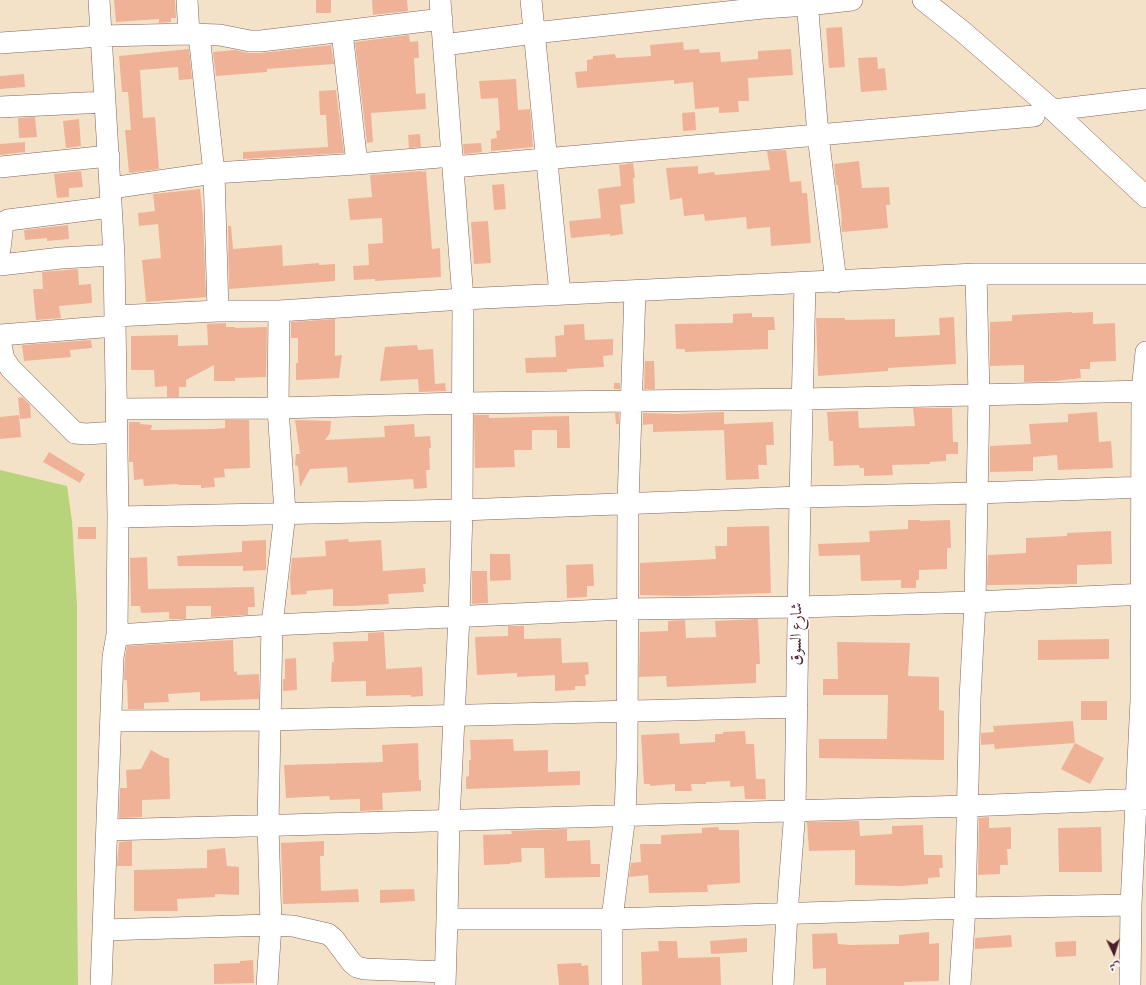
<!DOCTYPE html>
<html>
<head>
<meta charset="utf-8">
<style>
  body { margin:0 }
  #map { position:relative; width:1146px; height:985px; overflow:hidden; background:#f3e2c7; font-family:Vollkorn,Amiri,serif }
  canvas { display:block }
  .north { position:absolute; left:1094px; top:933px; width:40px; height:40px; -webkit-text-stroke:3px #fff; paint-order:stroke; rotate:176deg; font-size:11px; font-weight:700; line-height:16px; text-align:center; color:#4a1f2b }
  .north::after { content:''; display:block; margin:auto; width:14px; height:18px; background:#4a1f2b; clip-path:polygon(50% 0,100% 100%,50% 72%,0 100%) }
</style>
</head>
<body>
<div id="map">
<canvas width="1146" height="985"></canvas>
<div class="north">ش</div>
</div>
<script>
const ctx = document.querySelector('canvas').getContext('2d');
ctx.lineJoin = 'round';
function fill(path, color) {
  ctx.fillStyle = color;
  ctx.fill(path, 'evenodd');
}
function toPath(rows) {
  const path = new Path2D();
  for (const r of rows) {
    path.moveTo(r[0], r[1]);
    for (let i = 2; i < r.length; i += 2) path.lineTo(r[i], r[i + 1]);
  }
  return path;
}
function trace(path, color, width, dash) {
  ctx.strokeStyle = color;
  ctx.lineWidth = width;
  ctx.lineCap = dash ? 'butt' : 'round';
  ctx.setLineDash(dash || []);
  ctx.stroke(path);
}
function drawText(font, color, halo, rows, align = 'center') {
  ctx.font = font + ' Vollkorn,Amiri,serif';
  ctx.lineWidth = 3;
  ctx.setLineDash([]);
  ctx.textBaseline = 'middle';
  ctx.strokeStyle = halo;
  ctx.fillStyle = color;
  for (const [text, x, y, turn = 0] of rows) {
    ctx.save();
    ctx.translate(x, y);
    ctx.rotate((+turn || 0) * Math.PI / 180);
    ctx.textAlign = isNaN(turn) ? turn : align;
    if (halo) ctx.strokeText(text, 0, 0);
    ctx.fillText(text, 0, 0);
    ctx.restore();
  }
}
const green = toPath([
  [0,470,67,486,72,521,77,605,77,882,78,985,0,985]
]);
const building = toPath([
  [114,0,175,0,176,18,171,18,171,22,159,23,159,19,116,22],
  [316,0,331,0,331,13,316,13],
  [372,0,407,0,408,11,373,15],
  [842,27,845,67,829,68,826,28],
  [409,35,410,42,418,41,419,58,414,58,416,94,425,93,426,109,371,113,373,142,367,143,355,42],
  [683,42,684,50,699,49,700,53,720,52,721,62,758,59,758,51,791,49,793,75,748,78,749,101,738,101,739,112,719,113,719,107,695,109,693,82,674,84,674,80,577,88,575,72,587,71,587,60,593,59,593,56,615,54,616,58,651,56,650,45],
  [331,45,334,64,267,69,267,72,216,76,213,52,235,50,248,53,261,53],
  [189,49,192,79,179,80,178,67,140,70,143,118,155,117,159,169,129,173,125,130,131,130,128,92,122,92,119,56],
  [877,57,878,69,885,68,887,90,861,92,858,58],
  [24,74,25,87,0,89,0,76],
  [516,79,518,110,530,109,533,147,491,151,491,139,497,138,496,131,500,130,498,98,481,99,479,81],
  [336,90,344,153,243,159,243,152,328,147,326,115,320,115,319,91],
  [695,112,696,130,683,131,682,113],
  [35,117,37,137,19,138,18,118],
  [79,119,81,146,66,148,63,121],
  [420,134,421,147,409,148,408,135],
  [25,142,25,152,0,155,0,144],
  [481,143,482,152,464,154,463,144],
  [786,150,790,182,801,181,802,193,807,193,811,243,771,246,770,227,747,229,746,217,705,221,704,214,684,216,682,198,670,200,666,168,698,166,698,174,714,172,715,175,770,170,767,151],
  [859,161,862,188,889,187,890,205,886,205,888,228,842,232,841,221,842,221,838,185,836,185,834,164],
  [633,163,635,178,633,178,635,203,620,205,623,234,610,236,610,234,571,238,569,221,601,218,598,189,621,186,619,165],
  [81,171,83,187,69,188,69,197,57,198,54,174],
  [422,171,422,172,426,171,432,249,440,248,441,277,375,281,375,279,354,280,353,266,369,265,368,244,383,243,382,218,350,220,348,199,372,197,370,175],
  [504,184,506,209,494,210,492,185],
  [200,189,203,216,206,297,146,302,142,260,161,258,158,224,139,226,138,213,155,211,153,194],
  [488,221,491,263,474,264,471,222],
  [68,225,69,239,47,241,47,238,25,240,24,230],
  [228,226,231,226,233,249,282,245,283,266,319,263,319,265,335,264,335,281,229,289],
  [78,269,79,285,91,284,92,303,59,306,61,318,36,320,33,289,43,289,42,272],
  [1072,312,1072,313,1093,312,1093,324,1115,323,1116,361,1090,362,1090,369,1080,369,1081,378,1056,381,1024,382,1024,365,990,366,990,322,1012,321,1012,315],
  [752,313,752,317,774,317,775,330,768,330,768,349,685,352,685,349,676,349,675,324,733,323,733,314],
  [954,317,956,364,888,368,888,371,818,376,816,318,845,318,845,320,895,319,895,337,940,335,939,318],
  [335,319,335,356,342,355,339,378,296,380,296,363,298,363,298,338,291,338,291,322],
  [226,323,226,327,235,327,235,328,267,327,266,377,235,378,235,381,214,381,214,365,186,380,186,387,179,387,179,397,167,397,167,386,155,387,154,370,131,370,131,336,178,335,178,346,208,345,207,324],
  [584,324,585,340,613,339,613,355,603,356,604,367,567,369,567,372,526,373,525,358,556,357,555,336,564,335,564,325],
  [91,340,92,348,70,350,71,357,24,361,22,345],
  [417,345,418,350,433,349,435,384,445,383,446,391,419,392,418,379,380,381,385,347],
  [645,361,654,361,655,389,644,389],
  [614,383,620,383,620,389,614,389],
  [22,397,30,405,31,418,20,419,18,398],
  [913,408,952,408,953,442,958,442,958,454,946,454,946,461,930,462,930,464,892,465,893,475,864,476,864,468,860,468,859,465,834,466,833,441,829,441,827,412,858,411,859,428,915,426],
  [724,412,724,424,773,422,774,445,766,445,767,465,758,465,759,479,726,480,724,430,653,432,653,424,643,425,643,413,678,414],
  [1097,412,1099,442,1111,441,1113,468,1058,470,1057,455,1033,457,1033,471,990,472,990,446,1031,444,1029,424,1068,422,1068,414],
  [615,413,619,413,619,424,616,424],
  [19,415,21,437,0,439,0,417],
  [474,415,489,415,489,418,569,416,570,448,557,448,557,430,532,430,532,450,514,450,515,467,475,468],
  [225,420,249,420,250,468,224,469,225,477,214,478,215,487,201,488,201,485,178,485,178,484,144,486,143,479,134,480,133,462,129,462,129,422,140,422,140,424,152,425,151,430,214,429,225,428],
  [295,420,331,421,330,433,325,440,385,437,384,426,414,424,415,437,430,436,431,448,429,448,430,470,426,470,427,488,414,489,413,479,348,483,347,467,310,469,300,487,298,466,295,465,296,454,300,454],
  [49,452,85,474,80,483,43,462],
  [908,520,920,520,920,521,950,520,951,548,947,548,947,569,919,570,919,580,916,580,916,588,901,588,901,580,861,581,860,555,819,556,818,544,870,542,869,531,908,529],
  [769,526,771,593,684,596,640,595,640,563,716,559,715,546,727,546,727,527],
  [78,527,96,527,96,539,78,539],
  [1111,531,1112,564,1077,565,1077,584,987,585,988,555,1026,553,1026,538,1067,536,1067,533],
  [348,539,349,542,381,540,383,571,425,568,426,584,423,584,424,592,388,594,389,604,353,606,333,606,333,589,306,591,307,594,291,595,290,577,292,558,326,556,325,541],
  [266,540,266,570,243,571,243,566,178,566,177,556,242,552,242,541],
  [490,554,510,554,511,580,490,581],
  [147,557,148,589,254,587,255,607,248,607,248,615,211,617,211,606,186,606,186,619,169,619,169,612,141,613,140,606,131,606,130,558],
  [593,564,594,586,587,586,587,597,567,598,566,565],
  [472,571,487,571,488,603,472,604],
  [758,619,760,664,756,664,756,683,667,687,666,676,639,677,640,632,668,631,668,621,685,620,686,638,716,637,715,621],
  [508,626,524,626,524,639,561,638,562,663,588,662,589,674,585,675,586,686,575,686,575,690,555,691,555,675,517,677,517,673,477,675,475,637,508,636],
  [384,632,386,669,422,667,423,696,411,697,411,695,366,696,366,681,331,682,332,662,334,662,333,642,368,641,368,633],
  [1109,639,1109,659,1038,660,1038,640],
  [233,640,234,672,237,671,237,675,259,674,259,699,200,701,200,692,168,694,169,702,144,703,144,709,128,709,127,680,124,680,125,658,127,646],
  [837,642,910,643,908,676,939,677,939,710,944,711,944,760,819,758,819,739,887,739,888,695,823,695,823,679,838,679],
  [296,658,297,690,283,691,283,679,285,679,285,659],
  [1081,701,1107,701,1107,720,1081,720],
  [1073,721,1075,743,995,749,994,744,981,745,981,733,994,732,993,726],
  [745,731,746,744,754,744,756,779,765,779,766,799,745,799,744,786,730,787,730,781,706,782,706,784,691,784,692,791,675,791,675,784,650,786,650,784,644,784,641,735,679,733,680,744,715,742,715,734,723,734,723,732],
  [513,739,514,751,548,750,548,772,580,771,580,785,466,789,466,777,469,776,469,760,471,760,470,740],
  [418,743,419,780,421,780,421,791,382,793,383,810,360,811,360,799,330,800,329,796,286,798,284,765,383,762,382,745],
  [1075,743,1104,758,1090,784,1061,769],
  [151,750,165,758,169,758,170,799,142,800,142,817,119,818,120,788,127,788,126,770,141,769],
  [989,817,989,828,1011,827,1011,849,1007,849,1008,865,1000,865,1000,874,978,875,979,818],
  [859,821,860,836,892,834,892,826,923,825,924,855,942,855,943,868,939,868,940,877,928,878,928,884,901,886,855,885,855,850,809,851,807,822],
  [718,827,719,830,739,830,740,883,707,885,708,892,649,893,648,875,629,877,631,863,641,862,640,844,661,844,661,835,702,833,702,828],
  [1101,827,1102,872,1059,872,1058,828],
  [567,829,567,841,590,840,591,864,600,864,600,877,545,878,544,848,521,848,522,862,510,863,510,864,484,865,483,835,512,834,511,831],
  [132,841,132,866,117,866,119,842],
  [324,841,324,856,320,856,321,891,358,889,359,902,283,904,281,843],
  [225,848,227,866,239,867,239,895,215,894,215,897,177,899,178,911,134,911,134,870,207,868,207,850],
  [414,889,415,901,380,903,380,890],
  [929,932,929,944,939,943,939,981,904,982,904,985,826,985,826,968,813,969,812,934,837,933,838,944,850,945,899,944,899,935],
  [1011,935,1012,947,975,949,975,938],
  [747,938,747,952,711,954,710,941],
  [658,941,677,941,678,958,720,957,721,985,642,985,641,952,659,951],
  [1076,941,1076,956,1056,957,1055,942],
  [253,960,254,983,214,984,214,964,240,963,240,961],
  [581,963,582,966,588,965,589,985,559,985,557,964]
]);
const minor = toPath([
  [99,0,114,255,118,517,117,635,113,657,101,985],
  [187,0,189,34],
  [440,0,463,299,462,510,459,616,449,821,447,919,445,985],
  [531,0,560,294],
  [807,0,818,135,836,282],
  [923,0,962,31,1053,110,1146,197],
  [342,32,357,164],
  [199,34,214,173,218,311],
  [0,43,101,36,189,34,220,35,250,41,261,41,442,19],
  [444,45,534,33,763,8,807,5,852,0],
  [0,107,105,102],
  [1053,110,1146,99],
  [0,167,109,156],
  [453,167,1034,116],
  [111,188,214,173,357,164,452,156],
  [0,249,3,223,8,220,111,207],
  [0,265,61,258,114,255],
  [115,316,218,311,279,311,463,299,976,274,1146,274],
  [0,335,115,326],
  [0,341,4,359,11,369,75,433,86,434,116,432],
  [117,409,278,408,462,403,803,399,1146,391],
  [118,517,462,510,800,497,977,493,1146,487],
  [117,635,272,625,627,609,799,607,975,602,1146,594],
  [111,721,269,720,797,707],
  [107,830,967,806,1146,799],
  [447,919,612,919,965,908,1131,905],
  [103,930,271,925,293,926,328,934,334,939,352,963,357,967,365,969,445,972],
  [267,985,271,925,268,825,272,625,285,513,278,408,279,311],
  [612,985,612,919,625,815,627,759,628,503,635,291],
  [783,985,787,914,795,810,800,497,805,283],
  [960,985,965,908,970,699,975,602,979,395,976,274],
  [1130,985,1131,905,1141,700,1142,391,1146,352]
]);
const streetNames = [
  ["شارع السوق",798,634,-89]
];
fill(green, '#b8d47a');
fill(building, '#f0b296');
trace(minor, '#856362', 22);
trace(minor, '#fff', 21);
drawText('16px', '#4a1f2b', '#fff', streetNames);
</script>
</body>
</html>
